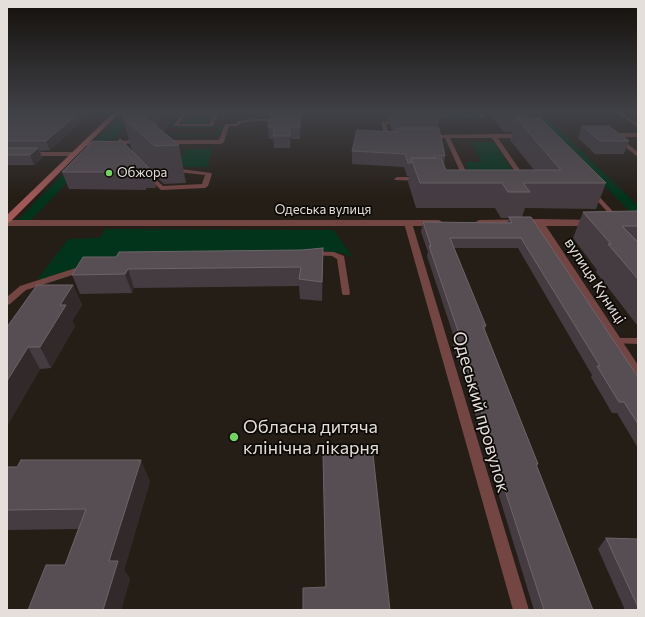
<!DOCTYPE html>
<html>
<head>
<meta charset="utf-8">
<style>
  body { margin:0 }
  #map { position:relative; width:645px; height:617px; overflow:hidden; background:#251e16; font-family:Commissioner,sans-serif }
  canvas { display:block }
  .frame { position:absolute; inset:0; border:8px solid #e4dfda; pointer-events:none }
</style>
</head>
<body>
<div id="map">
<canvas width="645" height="617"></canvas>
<div class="frame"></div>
</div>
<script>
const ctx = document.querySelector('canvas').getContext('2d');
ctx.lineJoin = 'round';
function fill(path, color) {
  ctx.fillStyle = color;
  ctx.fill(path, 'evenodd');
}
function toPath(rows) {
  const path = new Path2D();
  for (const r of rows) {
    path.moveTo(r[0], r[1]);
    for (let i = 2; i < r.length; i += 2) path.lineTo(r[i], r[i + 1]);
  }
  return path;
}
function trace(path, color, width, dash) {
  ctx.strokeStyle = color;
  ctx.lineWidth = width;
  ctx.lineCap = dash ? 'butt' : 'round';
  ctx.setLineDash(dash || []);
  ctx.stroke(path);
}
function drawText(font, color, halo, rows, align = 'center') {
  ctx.font = font + ' Commissioner,sans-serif';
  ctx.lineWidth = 3.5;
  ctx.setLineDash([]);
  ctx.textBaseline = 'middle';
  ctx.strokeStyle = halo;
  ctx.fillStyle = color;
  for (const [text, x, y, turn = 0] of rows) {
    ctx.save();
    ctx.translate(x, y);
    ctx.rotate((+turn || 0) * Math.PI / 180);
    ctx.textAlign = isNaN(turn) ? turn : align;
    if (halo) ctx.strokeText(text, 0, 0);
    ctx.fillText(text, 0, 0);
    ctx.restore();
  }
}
const green = toPath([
  [124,112,138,112,115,139,109,140,28,223,17,221],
  [177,112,181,112,171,127,223,127,219,136,134,137,140,135,216,135,219,128,166,128],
  [189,112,214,112,208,124,181,124],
  [474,112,479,119,433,120,429,113],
  [534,112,541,112,638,206,638,214,632,214],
  [471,142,494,142,514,174,470,174,465,162,482,162],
  [186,149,213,149,207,167,175,167],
  [105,229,333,230,354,258,343,253,316,250,134,253,115,257,54,282,49,279,38,279,68,239,100,238]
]);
const lane = toPath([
  [183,112,187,112,179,124,209,124,215,112,219,112,213,126,174,126,174,125,183,112],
  [240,112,407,112,405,113,242,114,240,112],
  [477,112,481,112,485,117,481,118,477,112],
  [615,112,620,112,638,124,638,127,615,112],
  [253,119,281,119,283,120,281,121,253,121,242,123,237,126,229,126,224,142,221,144,162,144,159,142,162,140,219,140,225,124,236,124,238,121,253,119],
  [403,121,403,122,401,123,386,124,389,134,396,136,393,138,385,137,381,122,403,121],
  [621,133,638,133,638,137,622,137,620,138,638,152,638,157,615,139,615,137,621,133],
  [494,134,522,134,525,136,522,138,498,138,526,179,525,180,521,180,492,138,450,138,470,180,467,182,464,180,445,138,430,139,427,137,430,135,494,134],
  [141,140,143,141,143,143,85,146,82,144,85,142,141,140],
  [173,165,181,169,211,173,212,174,208,186,205,188,161,190,144,174,149,173,163,186,202,184,205,175,178,172,170,167,173,165],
  [397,177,420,177,423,179,420,181,395,180,394,179,397,177],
  [589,190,593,190,620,219,620,221,616,221,589,192,589,190],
  [405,221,411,221,412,223,529,610,513,610,404,223,405,221],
  [308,251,334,252,344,256,350,293,349,295,343,295,342,293,337,259,332,256,308,255,307,253,308,251],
  [82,266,88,266,89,268,88,270,26,290,10,304,7,305,7,297,20,286,82,266],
  [615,338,638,338,638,344,612,343,610,341,612,339,615,338]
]);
const street = toPath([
  [7,152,74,152,78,154,74,156,7,156,7,152],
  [539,219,595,220,600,223,595,226,546,226,638,365,638,381,633,380,537,226,479,226,474,223,479,220,539,219],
  [7,220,439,220,444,223,439,226,7,226,7,220]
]);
const secondary = toPath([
  [114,112,120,112,10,222,7,223,7,215,114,112]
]);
const wall = toPath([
  [7,112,92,112,50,150,40,151,42,158,34,165,7,165],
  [129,112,177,112,166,128,164,133,179,145,186,183,164,184,152,173,156,188,146,188,146,190,69,189,62,172,132,151,123,118],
  [387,112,440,112,438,128,445,156,444,164,446,170,534,170,510,140,512,132,504,132,487,112,534,112,532,118,606,183,596,209,525,208,522,217,638,377,638,448,617,413,612,413,591,377,592,375,518,248,454,248,486,326,485,330,538,464,537,466,593,610,534,610,496,486,497,483,453,345,455,340,427,256,428,252,421,232,423,222,507,223,509,218,501,218,495,208,416,208,408,182,409,176,407,176,404,167,352,164,352,151,392,132,390,125,390,120,388,120,386,115],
  [300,120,300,139,291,139,290,148,274,148,273,139,269,139,268,127],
  [582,126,629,141,624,154,595,154,578,138],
  [638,211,638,325,637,325,596,272,597,270,573,238,583,212],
  [323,248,322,301,300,299,299,286,134,288,132,293,80,294,72,275,116,257,302,250],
  [73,285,82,305,72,321,75,326,51,368,40,369,7,426,7,327],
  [323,455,390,610,325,587],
  [7,467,150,481,124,570,130,579,121,610,28,610,65,565,78,529,7,530],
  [606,538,638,539,638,610,625,610,598,549]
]);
const shadedWall = toPath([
  [80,112,92,112,50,150,46,141],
  [150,112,158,146,146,118],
  [154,112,177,112,166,128,161,140],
  [290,127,291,139,290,148],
  [38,148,42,158,34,165,30,155],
  [323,248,323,267,322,301,322,282],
  [128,269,134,288,132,293,125,274],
  [73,285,82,305,72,321,75,326,51,368,40,347,60,305],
  [28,347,40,369,7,426,7,381],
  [141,460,150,481,124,570,130,579,121,610,103,610,109,561]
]);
const building = toPath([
  [7,112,80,112,46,141,7,141,7,112],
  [123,112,150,112,146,118,179,145,155,146,123,118,123,112],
  [271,112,300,112,300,127,290,127,290,136,273,136,274,127,268,127,271,112],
  [516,118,540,118,606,183,523,183,530,192,508,192,502,183,420,183,411,158,441,158,446,170,561,170,516,118],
  [582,126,609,126,629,141,600,141,582,126],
  [396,128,439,128,445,156,434,156,435,158,411,158,411,163,408,163,405,154,352,151,357,130,397,132,396,128],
  [120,139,152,171,141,171,142,172,62,172,93,141,118,142,120,139],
  [7,148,38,148,30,155,7,155,7,148],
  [638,211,638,226,622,226,638,242,638,279,608,244,611,244,583,212,638,211],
  [509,217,531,217,638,377,638,424,624,402,619,402,597,366,600,366,521,238,450,238,486,326,483,326,538,464,536,464,593,610,544,610,500,475,502,475,456,334,459,334,429,246,431,246,423,222,512,223,509,217],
  [323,248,322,282,299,279,301,267,128,269,125,274,72,275,83,257,116,257,119,252,302,250,323,248],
  [37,285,73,285,60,305,66,305,40,347,28,347,7,381,7,327,37,285],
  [373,454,390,610,303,610,303,588,326,587,323,455,373,454],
  [21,460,141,460,109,561,118,561,103,610,28,610,46,565,65,565,86,509,7,510,7,467,17,467,21,460],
  [606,538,638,539,638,607,606,538]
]);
const markers = [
  [109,173,4,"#70d35f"],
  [234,437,5,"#70d35f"]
];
const farPoinames = [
  ["Обжора",117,173]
];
const farStreetnames = [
  ["Одеська вулиця",323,210]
];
const streetNames = [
  ["вулиця Куниці",595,281,57]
];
const nearStreetnames = [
  ["Одеський провулок",481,412,74]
];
const nearPoinames = [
  ["Обласна дитяча",243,427],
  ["клінічна лікарня",243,448]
];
fill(green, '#01341b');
fill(lane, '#734543');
fill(street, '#734543');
fill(secondary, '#a15857');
fill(wall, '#453c42');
fill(shadedWall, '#31292a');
fill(building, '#564e53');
trace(building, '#6c6468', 1);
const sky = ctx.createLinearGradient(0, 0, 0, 198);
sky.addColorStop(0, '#14100c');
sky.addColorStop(0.57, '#404147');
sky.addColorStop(1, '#40414700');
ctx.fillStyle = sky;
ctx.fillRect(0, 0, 645, 198);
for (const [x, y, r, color] of markers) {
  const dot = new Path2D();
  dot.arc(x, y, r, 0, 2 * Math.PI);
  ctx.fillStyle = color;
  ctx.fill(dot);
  trace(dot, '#0c0906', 1.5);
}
drawText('13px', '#e4dfda', '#0c0906', farPoinames, 'left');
drawText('13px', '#e4dfda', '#0c0906', farStreetnames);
drawText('15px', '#e4dfda', '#0c0906', streetNames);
drawText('18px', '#e4dfda', '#0c0906', nearStreetnames);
drawText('18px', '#e4dfda', '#0c0906', nearPoinames, 'left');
</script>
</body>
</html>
